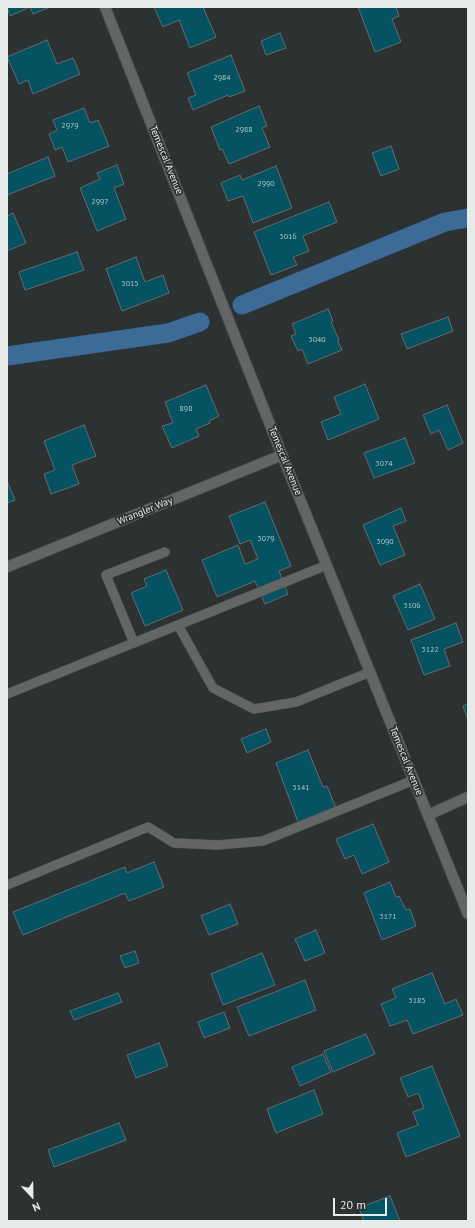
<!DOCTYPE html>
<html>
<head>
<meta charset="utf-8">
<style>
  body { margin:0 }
  #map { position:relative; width:475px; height:1228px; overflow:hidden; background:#2b3231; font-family:"PT Sans",sans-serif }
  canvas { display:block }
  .frame { position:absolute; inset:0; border:8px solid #e7ebea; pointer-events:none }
  .north { position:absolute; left:12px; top:1176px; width:40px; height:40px; -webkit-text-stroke:3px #2b3231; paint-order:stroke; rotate:158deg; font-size:11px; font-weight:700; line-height:16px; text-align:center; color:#e7ebea }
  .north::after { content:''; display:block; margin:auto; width:14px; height:18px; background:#e7ebea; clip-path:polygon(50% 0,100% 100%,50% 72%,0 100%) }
  .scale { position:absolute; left:333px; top:1198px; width:54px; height:18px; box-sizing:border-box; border:2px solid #e7ebea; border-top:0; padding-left:5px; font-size:12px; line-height:14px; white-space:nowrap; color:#e7ebea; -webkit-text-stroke:3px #2b3231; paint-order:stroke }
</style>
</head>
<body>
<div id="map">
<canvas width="475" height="1228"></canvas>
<div class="frame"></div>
<div class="north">N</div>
<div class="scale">20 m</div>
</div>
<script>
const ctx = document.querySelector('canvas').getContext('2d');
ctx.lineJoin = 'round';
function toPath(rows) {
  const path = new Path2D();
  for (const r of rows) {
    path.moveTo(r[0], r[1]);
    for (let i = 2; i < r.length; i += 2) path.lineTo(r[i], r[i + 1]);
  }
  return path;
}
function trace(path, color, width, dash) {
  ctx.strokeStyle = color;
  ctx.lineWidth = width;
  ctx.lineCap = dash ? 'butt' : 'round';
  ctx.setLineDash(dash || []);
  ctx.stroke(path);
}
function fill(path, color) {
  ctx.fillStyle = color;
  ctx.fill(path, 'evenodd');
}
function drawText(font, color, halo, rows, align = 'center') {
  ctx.font = font + ' "PT Sans",sans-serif';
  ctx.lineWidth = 3.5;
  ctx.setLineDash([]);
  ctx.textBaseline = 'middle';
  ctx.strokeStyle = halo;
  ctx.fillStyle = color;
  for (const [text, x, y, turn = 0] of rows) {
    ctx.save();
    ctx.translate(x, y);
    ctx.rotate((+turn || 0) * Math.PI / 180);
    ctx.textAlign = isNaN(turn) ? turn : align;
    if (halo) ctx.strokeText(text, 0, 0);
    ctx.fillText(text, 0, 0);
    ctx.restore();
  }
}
const canal = toPath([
  [242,305,445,222,468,218],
  [7,356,168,333,200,322]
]);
const building = toPath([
  [7,7,50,7,33,14,30,7,10,16,7,7],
  [154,7,203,7,216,37,190,48,179,20,163,27,154,7],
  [358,7,396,7,399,16,392,19,401,42,375,52,358,7],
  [280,33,286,48,266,55,261,41,280,33],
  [47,40,57,64,73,58,80,74,33,94,28,80,19,84,7,57,47,40],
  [231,55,245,91,229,97,228,95,193,110,188,98,196,95,187,73,231,55],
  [259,106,267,126,262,128,270,147,229,164,222,149,220,150,211,127,259,106],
  [84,108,90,123,98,120,109,146,68,162,62,147,55,150,49,134,57,130,53,120,84,108],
  [391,146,399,169,381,176,372,153,391,146],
  [48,157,55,176,7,195,7,174,48,157],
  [117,165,124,184,114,188,126,219,97,231,80,188,100,179,97,173,117,165],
  [276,166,292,208,253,223,243,196,228,201,221,183,240,175,242,180,276,166],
  [329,202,337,222,303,236,309,251,293,257,297,265,271,275,254,232,329,202],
  [13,213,26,243,7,251,7,216,13,213],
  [77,252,84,270,25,290,19,272,77,252],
  [136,257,145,282,163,275,169,293,122,311,106,269,136,257],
  [328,309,333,321,331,322,339,340,338,341,342,350,308,364,302,349,298,351,291,336,296,334,292,324,328,309],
  [448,317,453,331,407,349,401,334,448,317],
  [365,384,379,419,328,440,321,422,341,414,334,397,365,384],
  [206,385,219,416,209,421,210,423,196,429,199,436,172,448,162,426,173,423,165,402,206,385],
  [447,405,463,443,448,450,439,430,431,434,423,415,447,405],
  [84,425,96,456,72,465,79,484,51,494,44,474,55,470,44,441,84,425],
  [405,438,415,463,374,478,364,453,405,438],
  [7,481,15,500,7,503,7,481],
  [265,502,291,566,279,571,288,594,265,604,255,581,217,597,202,560,238,545,245,564,258,559,250,540,240,544,229,516,265,502],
  [401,508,406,521,393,526,405,555,380,565,363,525,401,508],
  [166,570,183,610,145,626,131,593,147,586,144,579,166,570],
  [420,584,435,619,408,630,393,596,420,584],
  [456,623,463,642,444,649,450,666,424,675,411,640,456,623],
  [468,704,468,720,463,706,468,704],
  [266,729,271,742,247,753,241,739,266,729],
  [308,750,323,787,327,786,336,808,298,822,276,763,308,750],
  [373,824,389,862,362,874,354,855,345,859,336,839,373,824],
  [154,862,164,887,129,901,125,893,23,935,13,912,125,867,127,873,154,862],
  [390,882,396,897,399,896,406,910,410,909,416,926,382,940,364,893,390,882],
  [230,904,238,924,209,935,201,916,230,904],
  [316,930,325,953,305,961,295,939,316,930],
  [135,951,139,963,125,968,120,956,135,951],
  [262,953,275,985,223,1005,211,974,262,953],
  [432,973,445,1004,456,999,463,1015,413,1034,407,1020,390,1026,381,1004,396,998,392,989,432,973],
  [305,980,316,1010,249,1036,237,1007,305,980],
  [118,993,122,1002,74,1020,70,1011,118,993],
  [224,1012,230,1028,204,1038,198,1022,224,1012],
  [366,1034,375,1054,333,1072,324,1051,366,1034],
  [159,1043,168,1066,136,1078,127,1055,159,1043],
  [323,1054,331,1072,300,1086,292,1067,323,1054],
  [432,1066,460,1136,406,1157,397,1133,418,1125,413,1112,424,1108,418,1093,408,1097,400,1078,432,1066],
  [314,1090,323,1114,276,1133,267,1109,314,1090],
  [119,1123,126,1140,54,1167,48,1150,119,1123],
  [390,1196,400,1221,364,1221,359,1208,390,1196]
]);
const service = toPath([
  [327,565,178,625,213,688,254,709,296,702,370,672],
  [134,643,106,575,165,552],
  [7,694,178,625],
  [7,885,148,827,174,843,218,845,263,841,414,780]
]);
const minor = toPath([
  [105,7,282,455,468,914],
  [7,567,282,455],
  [428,815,468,797]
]);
const numberNames = [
  ["2984",222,78],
  ["2979",70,126],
  ["2988",244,130],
  ["2990",266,184],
  ["2997",100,202],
  ["3016",288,237],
  ["3015",130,284],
  ["3040",317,340],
  ["898",186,409],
  ["3074",384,464],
  ["3079",266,539],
  ["3090",385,542],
  ["3106",412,606],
  ["3122",430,650],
  ["3141",301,788],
  ["3171",388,917],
  ["3185",417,1001]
];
const streetNames = [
  ["Temescal Avenue",166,160,68],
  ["Temescal Avenue",285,461,68],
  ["Wrangler Way",145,511,-22],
  ["Temescal Avenue",406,761,68]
];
trace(canal, '#3d6b98', 19);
fill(building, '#045262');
trace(building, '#656c6e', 1);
trace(service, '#49504f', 10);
trace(minor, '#49504f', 12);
trace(service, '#636664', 9);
trace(minor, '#636664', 10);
drawText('8px', '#aec5c8', null, numberNames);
drawText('10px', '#e7ebea', '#2b3231', streetNames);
</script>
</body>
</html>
